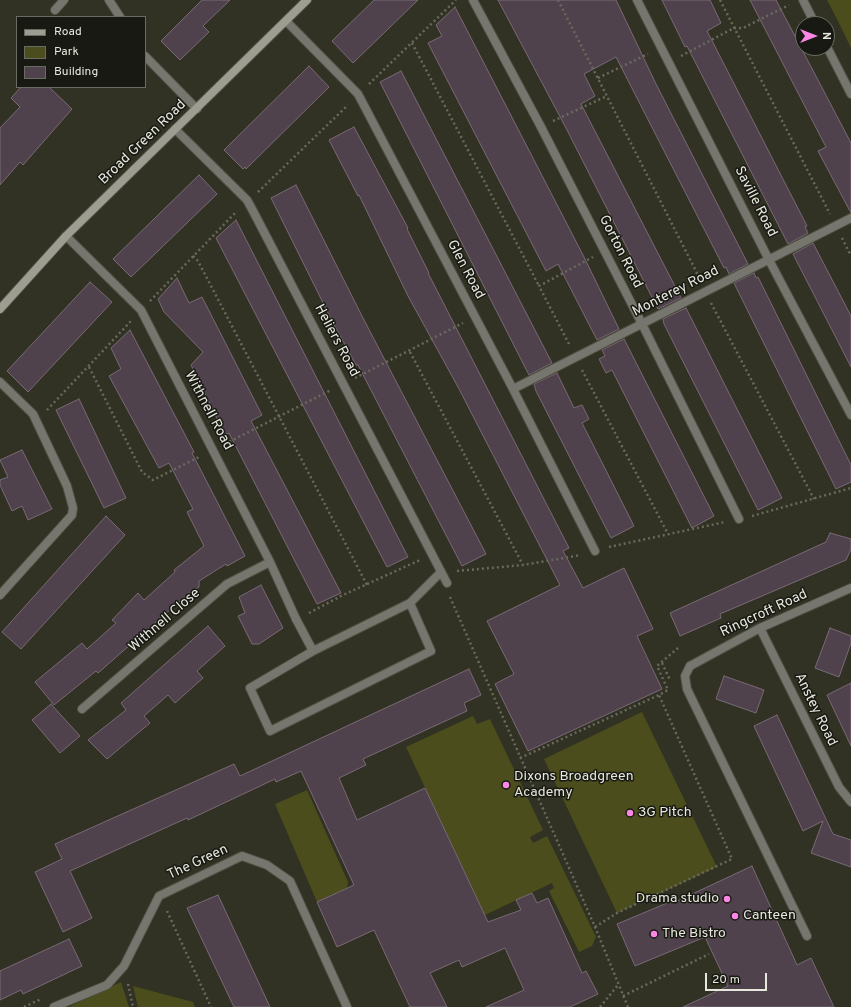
<!DOCTYPE html>
<html>
<head>
<meta charset="utf-8">
<style>
  body { margin:0 }
  #map { position:relative; width:851px; height:1007px; overflow:hidden; background:#313223; font-family:Overpass,sans-serif }
  canvas { display:block }
  .legend { position:absolute; left:16px; top:16px; width:130px; height:72px; box-sizing:border-box; background:#181912; border:1px solid #6a6b63; margin:0; padding:5px 7px; list-style:none; font-size:12px; color:#e6e7dd }
  .legend li { display:flex; align-items:center; gap:8px; height:20px }
  .legend b { width:20px; border:1px solid #6a6b63 }
  .north { position:absolute; left:795px; top:16px; width:40px; height:40px; box-sizing:border-box; background:#181912; border:1px solid #6a6b63; border-radius:50%; rotate:90deg; font-size:11px; font-weight:700; line-height:16px; text-align:center; color:#e6e7dd }
  .north::after { content:''; display:block; margin:auto; width:14px; height:18px; background:#fa87e6; clip-path:polygon(50% 0,100% 100%,50% 72%,0 100%) }
  .scale { position:absolute; left:705px; top:973px; width:62px; height:18px; box-sizing:border-box; border:2px solid #e6e7dd; border-top:0; padding-left:5px; font-size:12px; line-height:14px; white-space:nowrap; color:#e6e7dd; -webkit-text-stroke:3px #181912; paint-order:stroke }
</style>
</head>
<body>
<div id="map">
<canvas width="851" height="1007"></canvas>
<ul class="legend">
<li><b style="height:5px;background:#9d9d91"></b>Road</li>
<li><b style="height:11px;background:#4c4d1c"></b>Park</li>
<li><b style="height:11px;background:#50424d"></b>Building</li>
</ul>
<div class="north">N</div>
<div class="scale">20 m</div>
</div>
<script>
const ctx = document.querySelector('canvas').getContext('2d');
ctx.lineJoin = 'round';
function fill(path, color) {
  ctx.fillStyle = color;
  ctx.fill(path, 'evenodd');
}
function toPath(rows) {
  const path = new Path2D();
  for (const r of rows) {
    path.moveTo(r[0], r[1]);
    for (let i = 2; i < r.length; i += 2) path.lineTo(r[i], r[i + 1]);
  }
  return path;
}
function trace(path, color, width, dash) {
  ctx.strokeStyle = color;
  ctx.lineWidth = width;
  ctx.lineCap = dash ? 'butt' : 'round';
  ctx.setLineDash(dash || []);
  ctx.stroke(path);
}
function drawText(font, color, halo, rows, align = 'center') {
  ctx.font = font + ' Overpass,sans-serif';
  ctx.lineWidth = 3;
  ctx.setLineDash([]);
  ctx.textBaseline = 'middle';
  ctx.strokeStyle = halo;
  ctx.fillStyle = color;
  for (const [text, x, y, turn = 0] of rows) {
    ctx.save();
    ctx.translate(x, y);
    ctx.rotate((+turn || 0) * Math.PI / 180);
    ctx.textAlign = isNaN(turn) ? turn : align;
    if (halo) ctx.strokeText(text, 0, 0);
    ctx.fillText(text, 0, 0);
    ctx.restore();
  }
}
const green = toPath([
  [827,0,851,0,851,48,840,25],
  [642,712,717,867,617,913,544,759],
  [473,716,477,724,490,719,543,830,530,837,533,843,547,836,596,937,592,946,579,952,549,891,554,888,552,883,485,915,406,747],
  [307,790,348,882,347,888,317,902,275,804],
  [121,982,129,1007,69,1007],
  [133,986,193,1002,195,1007,138,1007]
]);
const building = toPath([
  [202,0,230,0,203,26,209,32,180,60,161,41,202,0],
  [374,0,418,0,353,63,332,41,374,0],
  [498,0,616,0,656,84,748,264,729,274,726,267,724,268,616,57,584,74,595,96,581,104,681,298,658,309,566,128,498,0],
  [662,0,710,0,721,23,707,31,807,226,805,227,808,233,788,244,687,46,685,47,662,0],
  [750,0,776,0,851,143,851,213,818,151,826,147,750,0],
  [455,7,584,257,619,329,597,340,558,264,546,271,428,43,442,36,436,25,455,7],
  [309,66,329,87,246,169,245,167,243,169,224,150,309,66],
  [401,71,552,363,529,375,380,82,401,71],
  [21,87,49,87,72,109,23,165,20,162,0,185,0,128,20,107,11,98,21,87],
  [354,127,408,228,407,229,429,273,428,273,569,548,563,551,583,588,624,568,653,629,637,636,662,689,528,751,495,684,514,674,487,621,560,585,458,387,408,296,359,195,358,196,329,140,354,127],
  [199,175,217,194,131,277,113,259,199,175],
  [296,185,363,318,486,554,462,566,358,365,356,365,332,321,271,198,296,185],
  [236,220,408,557,387,567,216,238,236,220],
  [813,243,851,316,851,367,793,254,813,243],
  [754,273,756,278,758,277,851,465,851,482,836,489,734,283,754,273],
  [177,278,189,303,202,297,262,415,251,421,341,593,317,604,229,433,225,435,191,365,203,352,164,312,158,299,177,278],
  [90,282,112,302,28,392,7,371,90,282],
  [686,308,782,498,758,510,664,324,663,319,686,308],
  [130,330,194,452,192,453,245,556,227,566,226,564,199,581,199,587,188,594,98,673,96,671,54,705,35,682,82,643,87,649,116,623,112,620,138,593,144,600,175,572,174,570,204,546,187,512,193,509,169,463,159,468,109,376,121,369,111,348,130,330],
  [624,339,714,516,692,528,612,370,606,373,599,359,605,356,602,350,624,339],
  [557,373,574,408,582,405,589,419,582,423,634,526,611,538,536,391,534,384,557,373],
  [79,399,126,498,104,508,56,410,79,399],
  [22,450,52,509,28,520,22,506,12,511,0,485,0,480,8,477,0,460,22,450],
  [106,516,125,535,21,649,2,632,106,516],
  [830,533,851,539,851,549,846,560,720,614,721,618,680,636,670,613,826,542,830,533],
  [261,585,283,628,259,644,252,644,238,616,245,613,239,597,261,585],
  [208,626,225,646,197,671,203,678,175,703,168,695,144,716,150,723,107,759,88,740,126,710,121,703,208,626],
  [830,628,851,636,851,643,839,677,815,668,830,628],
  [469,669,481,695,464,703,467,711,363,759,366,765,339,778,357,820,425,788,488,922,521,910,516,900,532,893,537,903,548,898,582,973,586,971,598,994,570,1007,486,1007,524,990,505,948,462,967,459,960,430,973,447,1007,410,1007,374,930,337,947,317,902,354,885,301,771,276,782,275,779,188,820,187,818,70,871,92,918,63,932,35,872,62,859,55,844,234,764,240,776,469,669],
  [724,676,764,690,756,713,716,699,724,676],
  [851,683,851,746,827,695,851,683],
  [51,704,80,736,60,753,32,720,51,704],
  [777,715,833,834,851,840,851,867,811,853,823,821,803,831,754,726,777,715],
  [752,866,797,965,811,958,834,1007,683,1007,728,986,705,937,635,966,617,924,672,901,673,903,752,866],
  [218,895,270,1007,234,1007,187,908,218,895],
  [69,939,82,966,23,994,21,990,0,1000,0,971,69,939]
]);
const path = toPath([
  [558,0,700,279],
  [720,0,830,214],
  [412,43,539,286],
  [681,56,734,28,743,28,789,5],
  [598,78,648,54],
  [369,84,456,0],
  [553,121,607,96],
  [258,192,348,105],
  [842,238,851,256],
  [193,256,198,261,367,585],
  [150,301,237,211],
  [711,303,814,499],
  [569,344,539,286,593,257],
  [410,352,523,565],
  [89,367,142,472,153,480,201,456],
  [582,370,668,534],
  [355,378,463,323],
  [47,410,132,320],
  [225,444,331,390],
  [752,516,851,488],
  [609,547,725,522],
  [457,571,523,565,581,555],
  [450,597,595,927,628,1007],
  [309,613,343,595,420,560],
  [662,663,670,680],
  [520,758,659,695],
  [167,911,211,1007],
  [595,927,617,913,732,859,659,695,668,690,657,666,678,648],
  [128,984,133,1007],
  [623,996,709,954],
  [24,1007,41,999],
  [600,1007,618,985]
]);
const service = toPath([
  [410,603,431,651,270,731,250,688,313,651,410,603,441,572],
  [296,619,313,651],
  [690,666,685,676,687,689,807,936]
]);
const minor = toPath([
  [109,0,120,17],
  [473,0,541,127,642,324,739,519],
  [637,0,769,260,851,415],
  [803,0,815,24],
  [55,10,64,0],
  [286,21,358,94,513,389,595,551],
  [827,47,851,94],
  [145,56,197,109],
  [175,129,247,200,253,211,447,583],
  [66,236,141,310,270,562,296,619],
  [0,382,33,414,67,486,73,508,72,515,0,595],
  [513,389,851,218],
  [760,628,839,787,851,802],
  [690,666,760,628,851,588],
  [82,709,227,584,270,562],
  [54,1007,107,985,124,966,159,896,242,856,267,865,290,881,347,1007]
]);
const secondary = toPath([
  [0,309,66,236,307,0]
]);
const markers = [
  [506,785,4,"#fa87e6"],
  [630,813,4,"#fa87e6"],
  [727,899,4,"#fa87e6"],
  [735,916,4,"#fa87e6"],
  [654,934,4,"#fa87e6"]
];
const streetNames = [
  ["Broad Green Road",143,143,-44],
  ["Saville Road",755,202,63],
  ["Gorton Road",620,252,63],
  ["Glen Road",465,270,62],
  ["Monterey Road",676,292,-27],
  ["Heliers Road",336,341,62],
  ["Withnell Road",208,411,62],
  ["Ringcroft Road",764,614,-25],
  ["Withnell Close",165,621,-41],
  ["Anstey Road",815,710,64],
  ["The Green",198,863,-25]
];
const poiNames = [
  ["Dixons Broadgreen",514,777],
  ["Academy",514,793],
  ["3G Pitch",638,813],
  ["Drama studio",719,899,"right"],
  ["Canteen",743,916],
  ["The Bistro",662,934]
];
fill(green, '#4c4d1c');
fill(building, '#50424d');
trace(building, '#796a76', 1);
trace(service, '#4e4f41', 10);
trace(minor, '#4e4f41', 10);
trace(secondary, '#4e4f41', 10);
trace(path, '#696a5d', 2.5, [2, 3]);
trace(service, '#76766f', 8);
trace(minor, '#76766f', 8);
trace(secondary, '#9d9d91', 8);
for (const [x, y, r, color] of markers) {
  const dot = new Path2D();
  dot.arc(x, y, r, 0, 2 * Math.PI);
  ctx.fillStyle = color;
  ctx.fill(dot);
  trace(dot, '#181912', 1.5);
}
drawText('14px', '#e6e7dd', '#181912', streetNames);
drawText('14px', '#e6e7dd', '#181912', poiNames, 'left');
</script>
</body>
</html>
